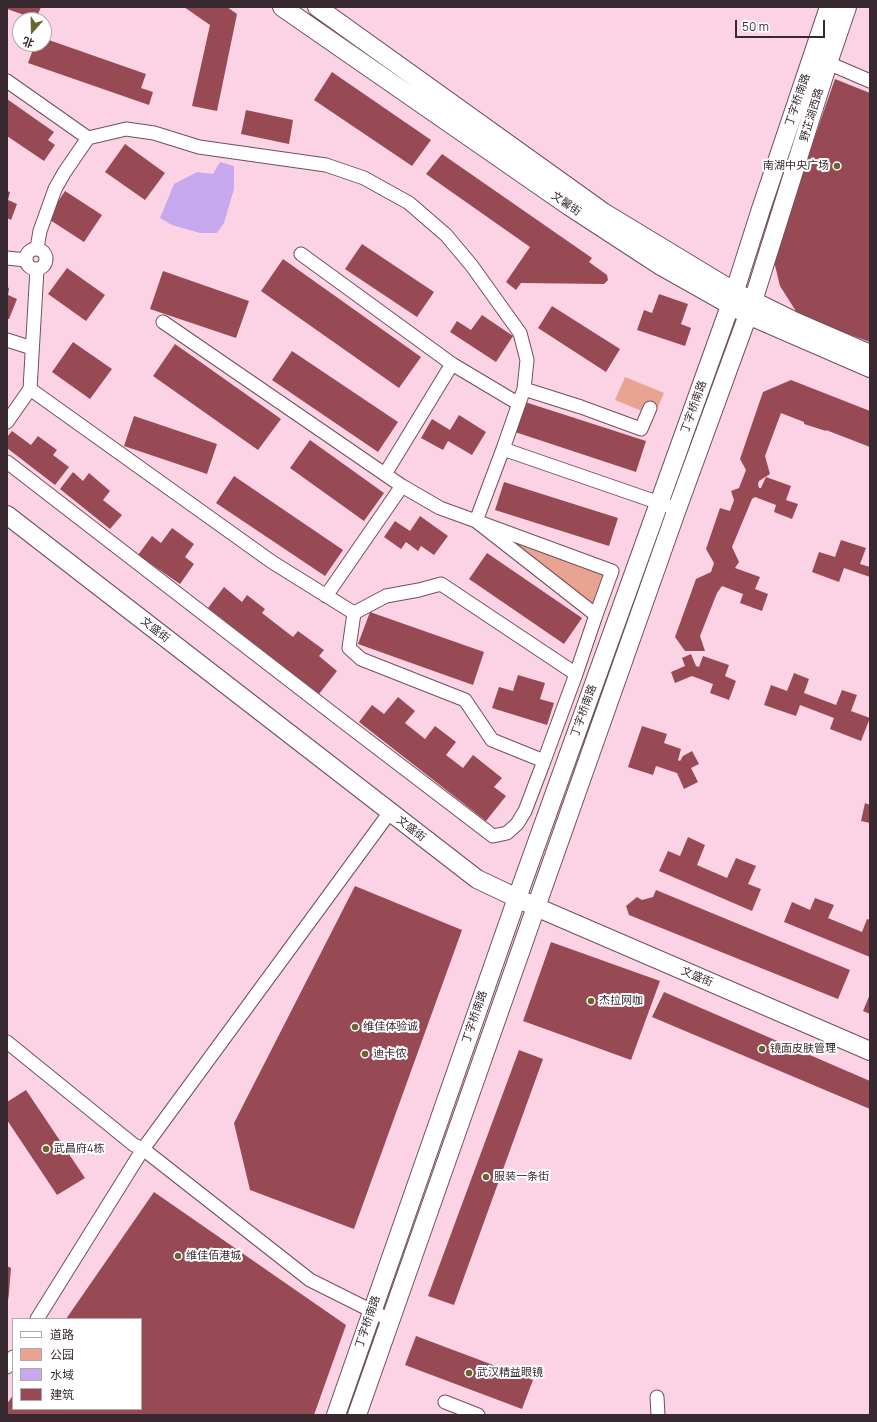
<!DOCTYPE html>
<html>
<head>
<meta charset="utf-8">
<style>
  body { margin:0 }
  #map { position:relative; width:877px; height:1422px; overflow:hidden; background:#fbd3e5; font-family:Manrope,"Noto Sans SC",sans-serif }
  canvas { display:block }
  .frame { position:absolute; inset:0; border:8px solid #382930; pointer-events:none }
  .legend { position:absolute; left:12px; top:1318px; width:130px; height:92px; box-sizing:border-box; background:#fff; border:1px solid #afa9ac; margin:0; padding:5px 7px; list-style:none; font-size:12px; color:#382930 }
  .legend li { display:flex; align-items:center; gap:8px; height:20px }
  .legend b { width:20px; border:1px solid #afa9ac }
  .north { position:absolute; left:12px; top:12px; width:40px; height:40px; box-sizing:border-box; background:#fff; border:1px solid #afa9ac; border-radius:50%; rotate:200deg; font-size:11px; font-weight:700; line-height:16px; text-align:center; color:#382930 }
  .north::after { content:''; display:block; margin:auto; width:14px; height:18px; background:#676532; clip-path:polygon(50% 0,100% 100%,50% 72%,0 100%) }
  .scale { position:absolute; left:735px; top:20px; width:90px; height:18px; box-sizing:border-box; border:2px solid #382930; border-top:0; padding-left:5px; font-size:12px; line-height:14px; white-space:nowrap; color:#382930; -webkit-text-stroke:3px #fff; paint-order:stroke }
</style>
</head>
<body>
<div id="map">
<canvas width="877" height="1422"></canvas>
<div class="frame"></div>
<ul class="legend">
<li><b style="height:5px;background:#fff"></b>道路</li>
<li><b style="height:11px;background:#e8a490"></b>公园</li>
<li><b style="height:11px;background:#c6a8ef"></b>水域</li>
<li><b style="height:11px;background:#974a54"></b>建筑</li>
</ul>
<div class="north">北</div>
<div class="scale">50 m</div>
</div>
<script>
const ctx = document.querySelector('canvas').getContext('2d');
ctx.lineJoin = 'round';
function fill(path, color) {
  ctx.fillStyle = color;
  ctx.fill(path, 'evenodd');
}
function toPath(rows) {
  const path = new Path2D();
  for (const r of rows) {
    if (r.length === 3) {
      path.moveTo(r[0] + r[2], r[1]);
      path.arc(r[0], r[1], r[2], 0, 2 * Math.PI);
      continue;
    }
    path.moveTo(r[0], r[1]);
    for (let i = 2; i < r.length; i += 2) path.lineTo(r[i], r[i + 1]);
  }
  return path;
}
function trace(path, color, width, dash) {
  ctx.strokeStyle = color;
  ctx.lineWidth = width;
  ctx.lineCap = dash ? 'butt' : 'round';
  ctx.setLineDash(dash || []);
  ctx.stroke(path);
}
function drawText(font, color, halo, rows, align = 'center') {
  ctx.font = font + ' Manrope,"Noto Sans SC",sans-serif';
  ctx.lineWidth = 4;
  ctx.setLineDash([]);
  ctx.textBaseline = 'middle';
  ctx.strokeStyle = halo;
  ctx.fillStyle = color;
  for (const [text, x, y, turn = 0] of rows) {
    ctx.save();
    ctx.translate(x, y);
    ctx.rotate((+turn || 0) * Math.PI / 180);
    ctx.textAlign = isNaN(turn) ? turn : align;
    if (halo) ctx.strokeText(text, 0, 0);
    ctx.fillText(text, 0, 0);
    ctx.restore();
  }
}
const green = toPath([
  [625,377,664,393,654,416,615,400],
  [503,537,605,574,593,605]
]);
const water = toPath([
  [220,162,234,166,234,189,224,223,217,233,200,233,172,225,160,218,174,184,197,172,213,174]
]);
const building = toPath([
  [7,7,41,7,36,19,7,9],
  [184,7,227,7,237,14,217,111,192,106,210,25],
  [46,39,146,74,141,88,153,92,149,105,28,63,34,47,42,50],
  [332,72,431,140,412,166,314,100],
  [835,79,870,93,870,342,799,316,780,286,773,257],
  [7,99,54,132,48,140,55,145,44,161,7,136],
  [246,110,293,120,289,144,241,134],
  [125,144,165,173,145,200,105,172],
  [442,154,592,258,589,262,607,275,608,280,604,284,521,283,516,290,506,282,530,247,426,174],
  [7,191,10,192,8,200,17,204,11,220,7,218],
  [65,191,102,215,84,242,47,218],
  [362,244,434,292,417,317,345,269],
  [283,259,421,357,399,388,261,291],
  [67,268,105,295,86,321,48,294],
  [163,271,249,301,236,338,150,309],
  [7,287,9,288,8,295,17,299,9,319,7,319],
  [659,294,688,304,681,324,691,328,685,346,637,330,644,310,652,313],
  [552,306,620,349,606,372,538,328],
  [482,315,513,336,496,362,450,332,457,321,471,330],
  [73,342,112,369,90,399,52,372],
  [175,344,281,419,258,450,153,376],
  [292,351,398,422,378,452,272,380],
  [791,380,870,411,870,447,826,430,826,431,804,424,804,422,781,413,765,456,770,474,759,481,758,484,759,488,761,488,766,477,791,486,786,500,798,504,792,519,774,512,776,505,755,497,752,499,732,547,739,562,735,568,760,577,755,589,768,594,762,611,740,603,743,594,722,586,717,593,700,636,705,651,685,651,675,637,696,579,711,572,714,563,706,549,720,508,730,511,734,500,731,491,739,488,746,470,740,459,763,392],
  [525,402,646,441,636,472,515,432],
  [459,415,486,432,472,455,448,441,443,450,421,438,432,419,450,430],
  [134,416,217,444,207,474,124,446],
  [12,431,31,445,38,436,57,450,53,455,69,467,55,485,7,448,7,437],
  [310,440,384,493,364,521,290,468],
  [73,472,83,481,89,473,110,491,103,500,122,515,110,529,60,489],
  [234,476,343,550,325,576,216,503],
  [504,482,618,518,609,546,495,510],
  [420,516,448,536,434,555,421,546,418,551,406,542,401,549,384,537,395,521,410,531],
  [172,528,194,544,185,557,194,564,180,584,138,555,152,536,161,543],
  [841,540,866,548,860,564,870,567,870,577,844,568,839,582,812,572,819,552,835,557],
  [487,553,582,618,564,644,469,579],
  [224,587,242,602,247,595,265,609,262,613,293,637,298,631,324,650,319,656,337,671,319,694,208,608],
  [370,612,484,652,473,685,358,644],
  [691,654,696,666,699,667,703,656,729,665,725,676,736,681,729,700,710,693,713,684,692,676,675,683,671,672,685,666,682,658],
  [794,673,809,679,804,693,836,705,842,690,857,695,851,711,870,718,861,741,830,729,834,718,800,705,796,716,764,705,771,685,787,691],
  [518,675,545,683,540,699,554,703,547,725,492,708,499,687,513,691],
  [398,697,415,711,405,723,425,739,435,726,456,742,446,755,463,768,473,755,502,778,494,787,506,796,486,821,359,722,372,705,384,714],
  [642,726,667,734,664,743,681,749,678,760,680,761,683,756,692,751,699,764,691,768,698,782,684,789,677,773,656,766,653,775,628,767],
  [865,803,870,805,870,823,861,821],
  [688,837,705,845,697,865,727,878,736,858,756,866,748,884,761,889,752,911,659,871,668,851,680,856],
  [355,886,462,930,354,1229,250,1190,234,1123],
  [656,890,850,970,838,999,629,915,626,906,637,897,642,900,653,897],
  [815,898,834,905,828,918,862,932,867,919,870,920,870,957,784,922,792,902,810,910],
  [551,942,660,981,631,1060,523,1021],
  [664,992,870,1081,870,1109,652,1017],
  [870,994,870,1014,863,1011],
  [519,1050,543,1059,454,1305,428,1296],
  [26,1090,85,1178,57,1195,7,1120,7,1102],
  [154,1192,346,1325,314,1415,7,1415,7,1404,13,1395,13,1409,141,1409,141,1319,66,1319],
  [7,1266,11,1268,9,1293,8,1301],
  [416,1336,533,1380,522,1409,405,1365]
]);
const street = toPath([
  [828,63,870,81],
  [7,81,88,138,126,129,154,133,199,147,326,165,364,178,409,203,446,235,472,266,520,333,527,360,524,389],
  [37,248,40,231,55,189,64,173,88,138],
  [36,259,10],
  [301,254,452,364],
  [7,258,26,260],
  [163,322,402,486,440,508,476,521,596,615,612,571,476,521,503,449,677,509],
  [7,340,32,348],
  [30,389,37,269],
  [7,422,30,389,272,562,354,613,349,648,361,659,465,700,492,740,544,761,576,674],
  [503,449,524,389,581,407,641,429,650,408],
  [7,462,345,723,493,836,507,833,517,824,525,811,544,761],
  [385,474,452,364,519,404],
  [326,596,402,486],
  [354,613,386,596,419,590,441,584,576,674,596,615],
  [7,1042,134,1145,143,1149,310,1280,390,1320],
  [37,1319,143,1149,390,812],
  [7,1367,13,1357],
  [657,1397,658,1415],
  [445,1402,478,1415]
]);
const secondary = toPath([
  [282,7,569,206,661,266,748,315,870,368],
  [317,7,603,212,735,292,796,322,870,354],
  [7,515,477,879,536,907,870,1051],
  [336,1415,517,898,730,306,761,209,829,7],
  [357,1415,536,907,677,509,753,301,828,63,847,7]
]);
const markers = [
  [837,166,4,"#676532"],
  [591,1001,4,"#676532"],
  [355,1027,4,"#676532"],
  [762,1049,4,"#676532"],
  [365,1054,4,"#676532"],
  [46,1149,4,"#676532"],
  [486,1177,4,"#676532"],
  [178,1256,4,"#676532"],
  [469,1373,4,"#676532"]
];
const streetNames = [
  ["丁字桥南路",798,100,-71],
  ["野芷湖西路",812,115,-73],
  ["文馨街",566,204,34],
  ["丁字桥南路",694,407,-70],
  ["文盛街",155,630,38],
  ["丁字桥南路",584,711,-70],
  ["文盛街",411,829,38],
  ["文盛街",697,977,23],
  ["丁字桥南路",475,1017,-71],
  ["丁字桥南路",368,1322,-71]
];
const poiNames = [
  ["南湖中央广场",829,166,"right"],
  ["杰拉网咖",599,1001],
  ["维佳体验诚",363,1027],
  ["镜面皮肤管理",770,1049],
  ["迪卡侬",373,1054],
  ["武昌府4栋",54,1149],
  ["服装一条街",494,1177],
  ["维佳佰港城",186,1256],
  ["武汉精益眼镜",477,1373]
];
fill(green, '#e8a490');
fill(water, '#c6a8ef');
fill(building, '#974a54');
trace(street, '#704f5e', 15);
trace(secondary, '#704f5e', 20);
trace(street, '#fff', 13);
trace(secondary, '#fff', 18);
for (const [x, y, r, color] of markers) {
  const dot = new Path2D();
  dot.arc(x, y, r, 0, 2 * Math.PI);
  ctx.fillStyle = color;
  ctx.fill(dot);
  trace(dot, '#fff', 1.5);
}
drawText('11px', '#382930', '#fff', streetNames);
drawText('11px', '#382930', '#fff', poiNames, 'left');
</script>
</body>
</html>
